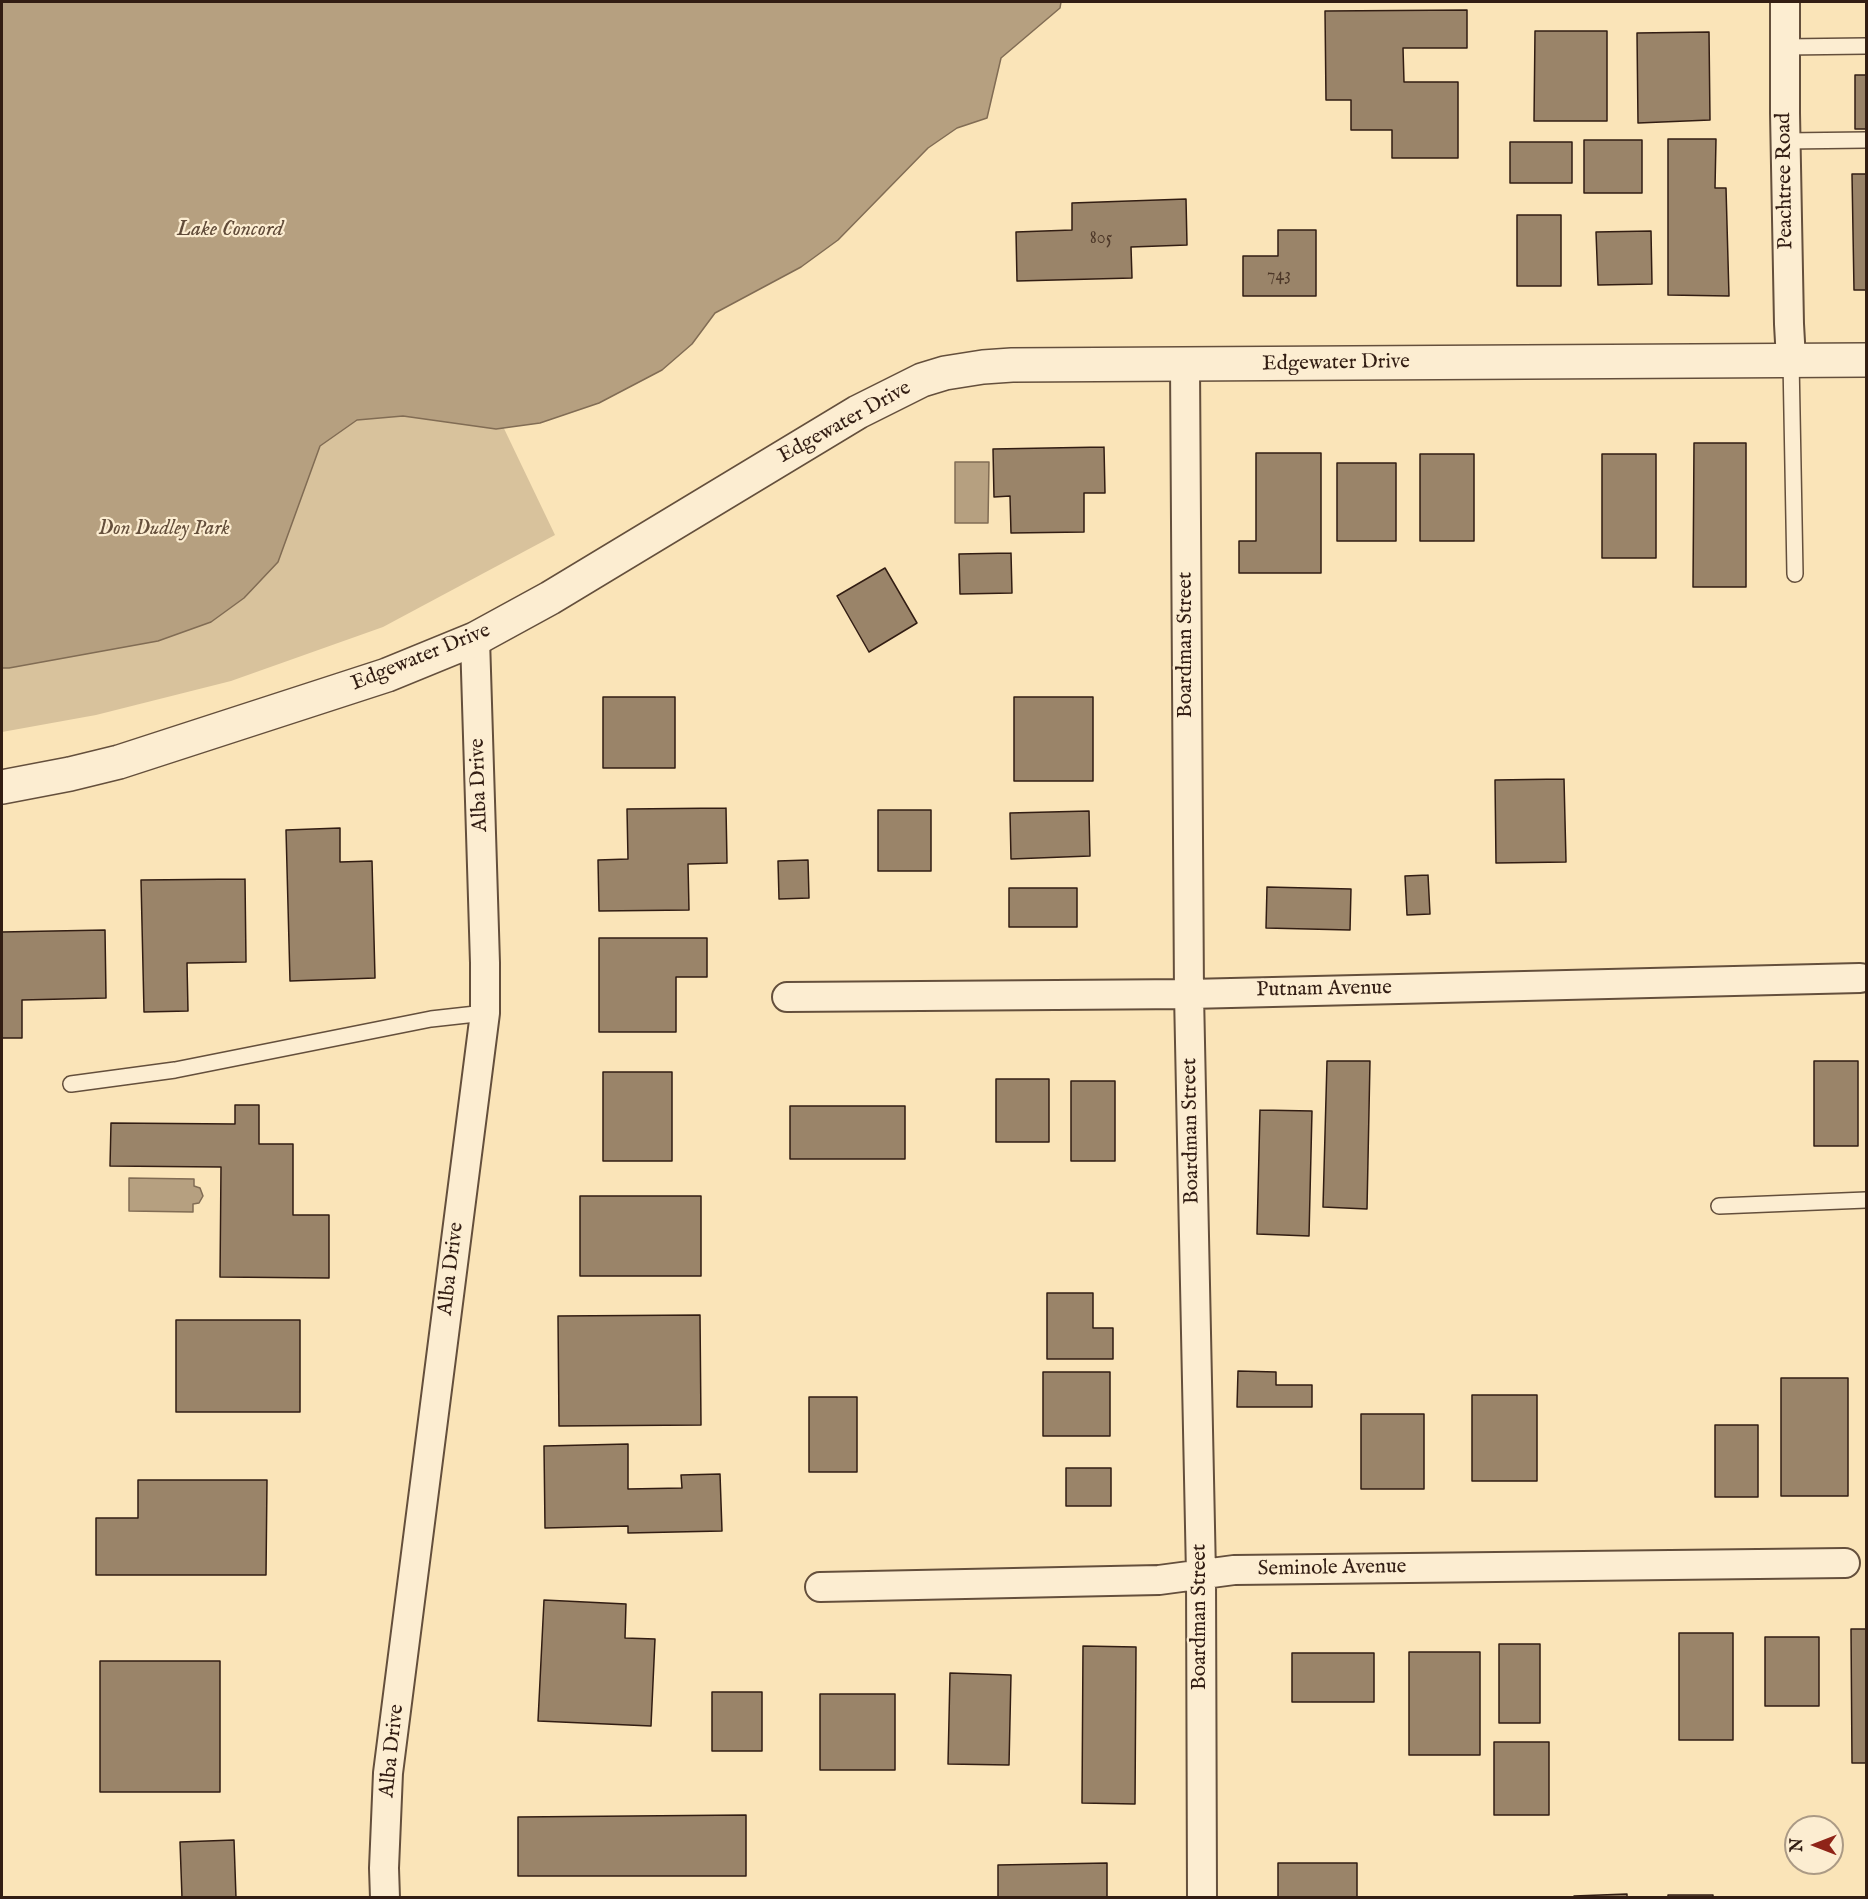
<!DOCTYPE html>
<html>
<head>
<meta charset="utf-8">
<style>
  body { margin:0 }
  #map { position:relative; width:1868px; height:1899px; overflow:hidden; background:#fae4b8; font-family:"IM FELL English",serif }
  canvas { display:block }
  .frame { position:absolute; inset:0; border:3px solid #321d13; pointer-events:none }
  .north { position:absolute; left:1784px; top:1815px; width:60px; height:60px; box-sizing:border-box; background:#fcedd1; border:2px solid #ab9a85; border-radius:50%; rotate:270deg; font-size:16px; font-weight:700; line-height:24px; text-align:center; color:#321d13 }
  .north::after { content:''; display:block; margin:auto; width:21px; height:27px; background:#8f2418; clip-path:polygon(50% 0,100% 100%,50% 72%,0 100%) }
</style>
</head>
<body>
<div id="map">
<canvas width="1868" height="1899"></canvas>
<div class="frame"></div>
<div class="north">N</div>
</div>
<script>
const ctx = document.querySelector('canvas').getContext('2d');
ctx.lineJoin = 'round';
function fill(path, color) {
  ctx.fillStyle = color;
  ctx.fill(path, 'evenodd');
}
function toPath(rows) {
  const path = new Path2D();
  for (const r of rows) {
    path.moveTo(r[0], r[1]);
    for (let i = 2; i < r.length; i += 2) path.lineTo(r[i], r[i + 1]);
  }
  return path;
}
function trace(path, color, width, dash) {
  ctx.strokeStyle = color;
  ctx.lineWidth = width;
  ctx.lineCap = dash ? 'butt' : 'round';
  ctx.setLineDash(dash || []);
  ctx.stroke(path);
}
function drawText(font, color, halo, rows, align = 'center') {
  ctx.font = font + ' "IM FELL English",serif';
  ctx.lineWidth = 4.5;
  ctx.setLineDash([]);
  ctx.textBaseline = 'middle';
  ctx.strokeStyle = halo;
  ctx.fillStyle = color;
  for (const [text, x, y, turn = 0] of rows) {
    ctx.save();
    ctx.translate(x, y);
    ctx.rotate((+turn || 0) * Math.PI / 180);
    ctx.textAlign = isNaN(turn) ? turn : align;
    if (halo) ctx.strokeText(text, 0, 0);
    ctx.fillText(text, 0, 0);
    ctx.restore();
  }
}
const green = toPath([
  [2,368,475,368,555,535,383,627,231,681,96,715,2,732]
]);
const water = toPath([
  [2,2,1061,2,1060,8,1001,58,987,118,957,128,928,148,838,240,801,267,715,313,692,344,662,370,599,403,540,423,496,429,403,416,357,420,320,446,278,562,244,598,211,622,158,641,9,668,2,668,2,2],
  [955,462,989,462,988,523,955,523,955,462],
  [129,1178,194,1179,194,1186,200,1188,203,1196,199,1203,193,1204,193,1212,129,1211,129,1178]
]);
const building = toPath([
  [1467,10,1467,48,1403,48,1404,82,1458,82,1458,158,1392,158,1392,130,1351,130,1351,100,1326,100,1325,11,1467,10],
  [1535,31,1607,31,1607,121,1534,121,1535,31],
  [1709,32,1710,120,1638,123,1637,33,1709,32],
  [1855,75,1866,75,1866,129,1855,129,1855,75],
  [1668,139,1716,139,1715,188,1726,188,1729,296,1668,295,1668,139],
  [1584,140,1642,140,1642,193,1584,193,1584,140],
  [1510,142,1572,142,1572,183,1510,183,1510,142],
  [1852,174,1866,174,1866,290,1854,290,1852,174],
  [1186,199,1187,245,1131,247,1132,278,1017,281,1016,232,1072,230,1072,203,1186,199],
  [1517,215,1561,215,1561,286,1517,286,1517,215],
  [1278,230,1316,230,1316,296,1243,296,1243,256,1278,256,1278,230],
  [1651,231,1652,284,1598,285,1596,232,1651,231],
  [1694,443,1746,443,1746,587,1693,587,1694,443],
  [1104,447,1105,493,1084,493,1084,532,1011,533,1010,496,994,497,993,449,1104,447],
  [1256,453,1321,453,1321,573,1239,573,1239,541,1256,541,1256,453],
  [1420,454,1474,454,1474,541,1420,541,1420,454],
  [1602,454,1656,454,1656,558,1602,558,1602,454],
  [1337,463,1396,463,1396,541,1337,541,1337,463],
  [1011,553,1012,593,960,594,959,554,1011,553],
  [885,568,917,623,869,652,837,596,885,568],
  [603,697,675,697,675,768,603,768,603,697],
  [1014,697,1093,697,1093,781,1014,781,1014,697],
  [1564,779,1566,862,1496,863,1495,780,1564,779],
  [726,808,727,863,688,864,689,910,599,911,598,860,628,859,627,809,726,808],
  [878,810,931,810,931,871,878,871,878,810],
  [1089,811,1090,856,1011,859,1010,813,1089,811],
  [340,828,340,862,372,861,375,978,290,981,286,830,340,828],
  [808,860,809,898,779,899,778,861,808,860],
  [1428,875,1430,914,1407,915,1405,876,1428,875],
  [245,879,246,962,187,963,188,1011,144,1012,141,880,245,879],
  [1267,887,1351,889,1350,930,1266,928,1267,887],
  [1009,888,1077,888,1077,927,1009,927,1009,888],
  [105,930,106,998,22,1000,22,1038,2,1038,2,932,105,930],
  [599,938,707,938,707,977,676,977,676,1032,599,1032,599,938],
  [1327,1061,1370,1061,1367,1209,1323,1207,1327,1061],
  [1814,1061,1858,1061,1858,1146,1814,1146,1814,1061],
  [603,1072,672,1072,672,1161,603,1161,603,1072],
  [996,1079,1049,1079,1049,1142,996,1142,996,1079],
  [1071,1081,1115,1081,1115,1161,1071,1161,1071,1081],
  [235,1105,259,1105,259,1144,293,1144,293,1215,329,1215,329,1278,220,1277,221,1167,110,1166,111,1123,235,1124,235,1105],
  [790,1106,905,1106,905,1159,790,1159,790,1106],
  [1260,1110,1312,1111,1309,1236,1257,1234,1260,1110],
  [580,1196,701,1196,701,1276,580,1276,580,1196],
  [1047,1293,1093,1293,1093,1328,1113,1328,1113,1359,1047,1359,1047,1293],
  [700,1315,701,1425,559,1426,558,1316,700,1315],
  [176,1320,300,1320,300,1412,176,1412,176,1320],
  [1238,1371,1276,1372,1276,1385,1312,1385,1312,1407,1237,1407,1238,1371],
  [1043,1372,1110,1372,1110,1436,1043,1436,1043,1372],
  [1781,1378,1848,1378,1848,1496,1781,1496,1781,1378],
  [1472,1395,1537,1395,1537,1481,1472,1481,1472,1395],
  [809,1397,857,1397,857,1472,809,1472,809,1397],
  [1361,1414,1424,1414,1424,1489,1361,1489,1361,1414],
  [1715,1425,1758,1425,1758,1497,1715,1497,1715,1425],
  [628,1444,628,1489,682,1488,681,1475,720,1474,722,1531,628,1533,628,1526,545,1528,544,1446,628,1444],
  [1066,1468,1111,1468,1111,1506,1066,1506,1066,1468],
  [138,1480,267,1480,266,1575,96,1575,96,1518,138,1518,138,1480],
  [544,1600,626,1604,625,1638,655,1639,651,1726,538,1721,544,1600],
  [1851,1629,1866,1629,1866,1763,1852,1763,1851,1629],
  [1679,1633,1733,1633,1733,1740,1679,1740,1679,1633],
  [1765,1637,1819,1637,1819,1706,1765,1706,1765,1637],
  [1499,1644,1540,1644,1540,1723,1499,1723,1499,1644],
  [1083,1646,1136,1647,1135,1804,1082,1803,1083,1646],
  [1409,1652,1480,1652,1480,1755,1409,1755,1409,1652],
  [1292,1653,1374,1653,1374,1702,1292,1702,1292,1653],
  [100,1661,220,1661,220,1792,100,1792,100,1661],
  [950,1673,1011,1675,1009,1765,948,1764,950,1673],
  [712,1692,762,1692,762,1751,712,1751,712,1692],
  [820,1694,895,1694,895,1770,820,1770,820,1694],
  [1494,1742,1549,1742,1549,1815,1494,1815,1494,1742],
  [746,1815,746,1876,518,1876,518,1817,746,1815],
  [234,1840,236,1898,182,1898,180,1842,234,1840],
  [1107,1863,1107,1898,998,1898,998,1865,1107,1863],
  [1278,1863,1357,1863,1357,1898,1278,1898,1278,1863],
  [1627,1894,1627,1898,1574,1898,1574,1896,1627,1894],
  [1668,1895,1713,1895,1713,1898,1668,1898,1668,1895]
]);
const service = toPath([
  [1785,47,1866,46],
  [1786,141,1866,140],
  [1791,360,1795,574],
  [71,1084,175,1070,431,1019,485,1013],
  [1719,1206,1866,1200]
]);
const minor = toPath([
  [1785,2,1785,113,1789,324,1791,360],
  [1185,365,1189,994,1201,1575,1202,1898],
  [787,997,1189,994,1860,978],
  [820,1587,1159,1580,1234,1570,1845,1563],
  [385,1898,384,1868,388,1773,485,1013,485,963,475,639]
]);
const tertiary = toPath([
  [2,787,70,774,119,762,387,675,475,639,550,598,858,412,922,380,945,373,983,367,1012,365,1866,360]
]);
const numberNames = [
  ["805",1101,239],
  ["743",1279,276]
];
const streetNames = [
  ["Peachtree Road",1786,181,-91],
  ["Edgewater Drive",1336,364,-1],
  ["Edgewater Drive",845,423,-29],
  ["Boardman Street",1187,645,-90],
  ["Edgewater Drive",421,658,-22],
  ["Alba Drive",480,785,-92],
  ["Putnam Avenue",1324,990,-1],
  ["Boardman Street",1192,1131,-91],
  ["Alba Drive",452,1269,-83],
  ["Seminole Avenue",1332,1569,-1],
  ["Boardman Street",1201,1617,-90],
  ["Alba Drive",393,1751,-84]
];
const parkNames = [
  ["Don Dudley Park",164,530]
];
const waterNames = [
  ["Lake Concord",230,230]
];
fill(green, '#d8c29c');
fill(water, '#b6a080');
trace(water, '#816c54', 1.5);
fill(building, '#9a8469');
trace(building, '#321d13', 1.5);
trace(service, '#644f3c', 18);
trace(minor, '#644f3c', 32);
trace(tertiary, '#644f3c', 36);
trace(service, '#fcedd1', 15);
trace(minor, '#fcedd1', 28);
trace(tertiary, '#fcedd1', 33);
drawText('18px', '#4c3728', null, numberNames);
drawText('21px', '#321d13', '#fcedd1', streetNames);
drawText('italic 21px', '#644f3c', '#fcedd1', parkNames);
drawText('italic 22px', '#604b39', '#fcedd1', waterNames);
</script>
</body>
</html>
